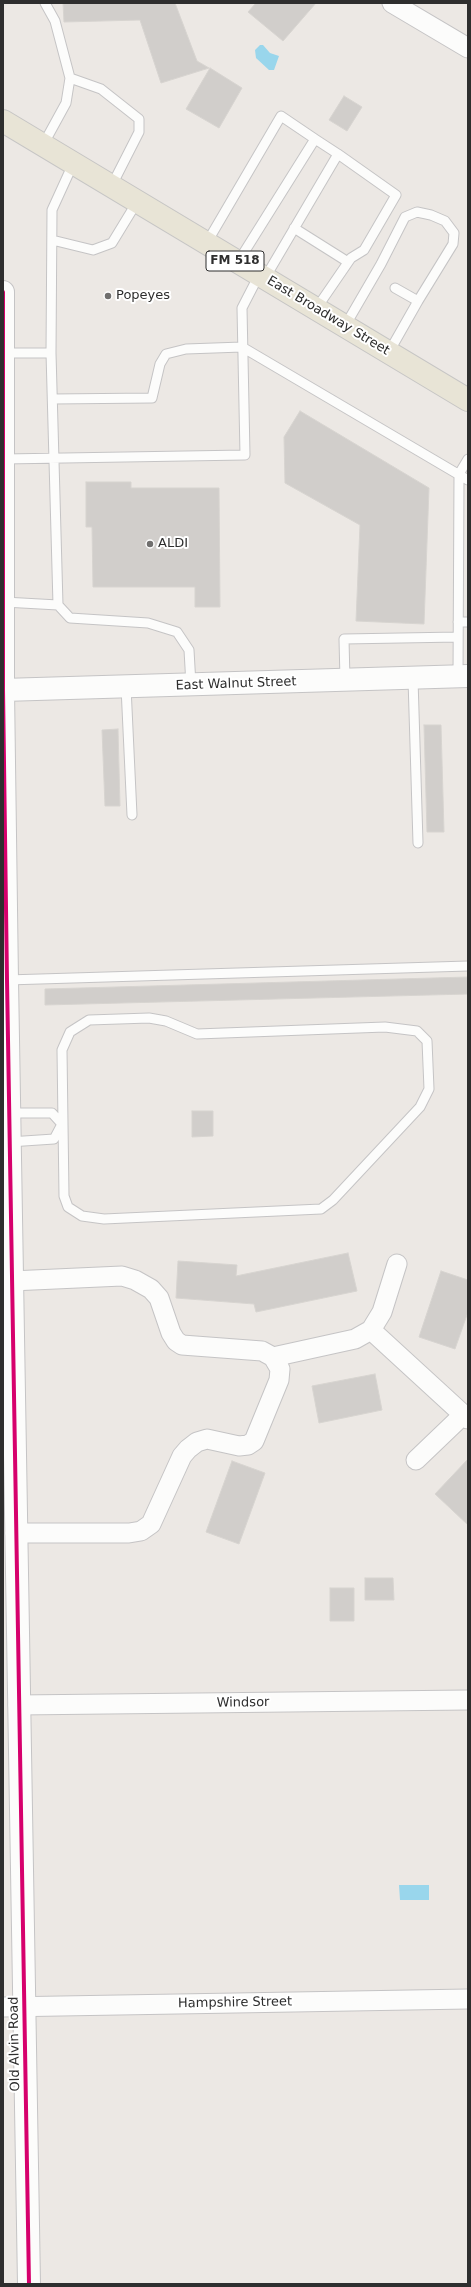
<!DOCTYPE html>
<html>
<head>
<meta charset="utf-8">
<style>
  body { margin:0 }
  #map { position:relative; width:471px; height:2287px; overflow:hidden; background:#ece8e4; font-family:"DejaVu Sans",sans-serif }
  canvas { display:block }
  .frame { position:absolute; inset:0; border:4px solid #2e2e2e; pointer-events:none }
</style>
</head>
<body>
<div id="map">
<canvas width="471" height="2287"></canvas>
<div class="frame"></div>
</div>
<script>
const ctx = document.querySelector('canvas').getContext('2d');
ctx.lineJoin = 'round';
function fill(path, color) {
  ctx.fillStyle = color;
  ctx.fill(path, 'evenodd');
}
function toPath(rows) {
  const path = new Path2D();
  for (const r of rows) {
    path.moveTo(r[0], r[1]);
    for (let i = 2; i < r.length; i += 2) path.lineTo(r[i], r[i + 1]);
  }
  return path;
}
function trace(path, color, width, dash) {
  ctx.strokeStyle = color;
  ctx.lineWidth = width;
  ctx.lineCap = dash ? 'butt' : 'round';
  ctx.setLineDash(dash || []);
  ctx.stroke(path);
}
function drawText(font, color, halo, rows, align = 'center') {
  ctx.font = font + ' "DejaVu Sans",sans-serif';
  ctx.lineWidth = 4;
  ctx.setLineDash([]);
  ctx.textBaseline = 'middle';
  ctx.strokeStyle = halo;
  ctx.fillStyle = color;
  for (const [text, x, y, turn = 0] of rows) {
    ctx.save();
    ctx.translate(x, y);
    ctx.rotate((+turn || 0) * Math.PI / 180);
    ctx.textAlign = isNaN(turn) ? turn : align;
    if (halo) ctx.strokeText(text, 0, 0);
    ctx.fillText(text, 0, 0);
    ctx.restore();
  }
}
const water = toPath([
  [260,45,263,45,270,53,279,56,274,70,269,70,256,58,255,50],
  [399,1885,429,1885,429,1900,400,1900]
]);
const building = toPath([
  [63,3,175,3,197,61,209,68,161,83,140,20,64,22,63,3],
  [256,3,316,3,283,41,248,12,256,3],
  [210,68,242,88,219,128,186,109,210,68],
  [344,96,362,107,347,131,329,120,344,96],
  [300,411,429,488,424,624,356,621,360,525,285,483,284,437,300,411],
  [86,482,131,482,131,488,219,488,220,607,195,607,195,587,93,587,92,527,86,527,86,482],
  [424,725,441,725,444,832,427,832,424,725],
  [118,729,120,806,105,806,102,730,118,729],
  [468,977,468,994,45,1005,45,989,468,977],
  [192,1111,213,1111,213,1136,192,1137,192,1111],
  [348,1253,357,1291,256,1312,254,1304,176,1298,178,1261,237,1265,236,1276,348,1253],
  [441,1271,468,1280,468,1312,455,1349,419,1337,441,1271],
  [375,1374,382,1410,319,1423,312,1386,375,1374],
  [468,1459,468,1525,435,1494,468,1459],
  [232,1461,265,1473,239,1544,206,1532,232,1461],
  [365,1578,393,1578,394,1600,365,1600,365,1578],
  [330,1588,354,1588,354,1621,330,1621,330,1588]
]);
const service = toPath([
  [70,78,101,89,139,119,139,132,111,187],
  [315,139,338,154],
  [43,145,66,103,70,78,55,21,45,3],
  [73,164,52,210,51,353,58,605,70,618,148,623,177,632,189,650,191,685],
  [294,228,348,262],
  [52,240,93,250,112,243,137,202],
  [206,244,281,116,315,139,238,262],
  [265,278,338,154,396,195,364,250,351,258,316,309],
  [345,326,381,264,405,217,417,212,431,215,445,221,454,233,453,244,418,301,395,288],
  [389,352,418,301],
  [4,353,51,353],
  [53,399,152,398,160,364,166,354,186,349,242,347,468,480],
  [4,459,245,455,242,308,259,275],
  [4,602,58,605],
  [458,622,468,622],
  [458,677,459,474,468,459],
  [413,679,418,843],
  [345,680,344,639,458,637],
  [126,687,132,815],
  [7,980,468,966],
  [149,1018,166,1021,197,1034,385,1027,417,1031,427,1041,429,1089,420,1107,333,1200,321,1209,104,1219,82,1216,68,1207,64,1196,62,1050,70,1032,89,1020,149,1018],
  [9,1113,52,1113,62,1124,54,1139,9,1142]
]);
const minor = toPath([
  [392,3,468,48],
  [11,1281,122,1276,135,1280,151,1289,159,1298,171,1333,176,1341,182,1345,262,1351,273,1357,280,1369,279,1380,254,1441,248,1445,239,1446,207,1439,197,1442,188,1449,182,1456,151,1524,141,1531,129,1533,15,1533],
  [371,1330,468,1419],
  [273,1357,355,1339,371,1330,382,1312,397,1264],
  [416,1460,463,1415],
  [18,1705,468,1700],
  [3,2007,468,1999]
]);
const tertiary = toPath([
  [3,292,3,690,7,980,29,2284],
  [3,690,468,676]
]);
const primary = toPath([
  [3,121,468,400]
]);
const cycleway = toPath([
  [3,292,3,690,7,980,29,2284]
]);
const markers = [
  [108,296,4,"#706f6e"],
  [150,544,4,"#706f6e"]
];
const shields = [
  [235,261,58]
];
const shieldNames = [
  ["FM 518",235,261]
];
const poiNames = [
  ["Popeyes",116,296],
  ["ALDI",158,544]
];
const streetNames = [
  ["East Broadway Street",328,316,31],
  ["East Walnut Street",236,684,-2],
  ["Windsor",243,1703,-1],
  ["Hampshire Street",235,2003,-1],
  ["Old Alvin Road",15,2044,-91]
];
fill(water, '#99d6ec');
fill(building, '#d1cecb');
trace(building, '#d7d4d0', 1);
trace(service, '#c5c4c5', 11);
trace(minor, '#c5c4c5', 21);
trace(tertiary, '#c5c4c5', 24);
trace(primary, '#c6c5c4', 24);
trace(service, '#fcfcfb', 9);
trace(minor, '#fcfcfb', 19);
trace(tertiary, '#fcfcfb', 22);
trace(primary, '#e8e4d6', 22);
trace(cycleway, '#d6006c', 4);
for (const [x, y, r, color] of markers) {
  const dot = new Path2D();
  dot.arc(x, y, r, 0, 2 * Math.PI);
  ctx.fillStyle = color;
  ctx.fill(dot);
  trace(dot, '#fff', 1.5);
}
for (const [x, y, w] of shields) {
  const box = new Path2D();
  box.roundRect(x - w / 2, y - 10, w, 20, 3);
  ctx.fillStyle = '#fff';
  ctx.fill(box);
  trace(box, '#2e2e2e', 1);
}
drawText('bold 12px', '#2e2e2e', null, shieldNames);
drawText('13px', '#2e2e2e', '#fff', poiNames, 'left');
drawText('13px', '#2e2e2e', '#fff', streetNames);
</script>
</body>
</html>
